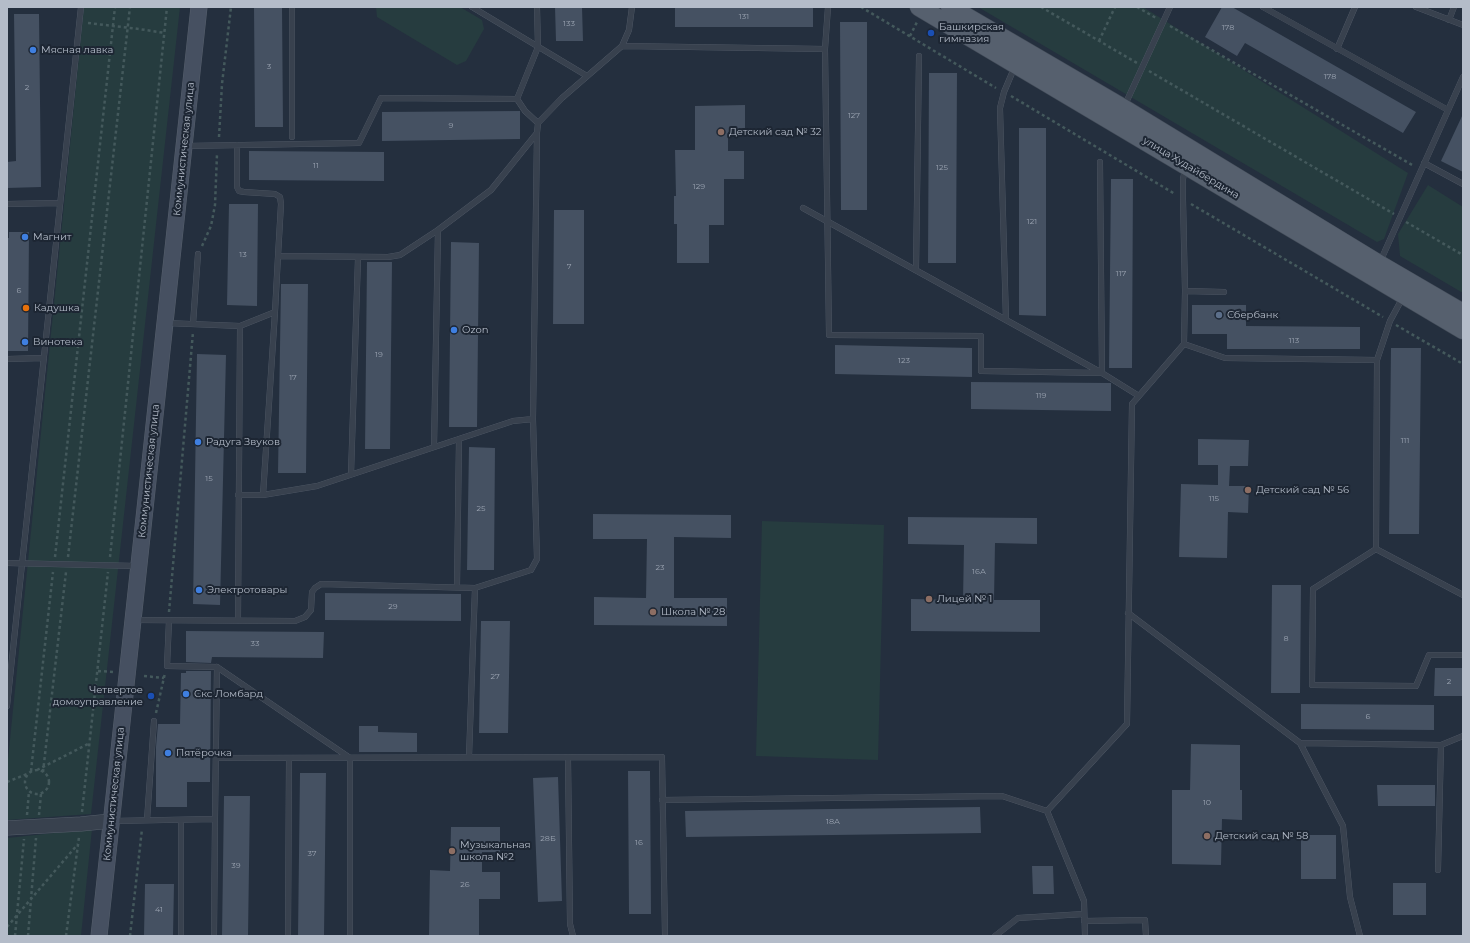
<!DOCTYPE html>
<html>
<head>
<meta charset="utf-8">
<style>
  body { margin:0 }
  #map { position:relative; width:1470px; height:943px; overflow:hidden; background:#242f3e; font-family:Montserrat,sans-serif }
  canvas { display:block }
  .frame { position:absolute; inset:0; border:8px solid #b4bcc9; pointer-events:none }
</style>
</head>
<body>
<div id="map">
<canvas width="1470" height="943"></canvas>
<div class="frame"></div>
</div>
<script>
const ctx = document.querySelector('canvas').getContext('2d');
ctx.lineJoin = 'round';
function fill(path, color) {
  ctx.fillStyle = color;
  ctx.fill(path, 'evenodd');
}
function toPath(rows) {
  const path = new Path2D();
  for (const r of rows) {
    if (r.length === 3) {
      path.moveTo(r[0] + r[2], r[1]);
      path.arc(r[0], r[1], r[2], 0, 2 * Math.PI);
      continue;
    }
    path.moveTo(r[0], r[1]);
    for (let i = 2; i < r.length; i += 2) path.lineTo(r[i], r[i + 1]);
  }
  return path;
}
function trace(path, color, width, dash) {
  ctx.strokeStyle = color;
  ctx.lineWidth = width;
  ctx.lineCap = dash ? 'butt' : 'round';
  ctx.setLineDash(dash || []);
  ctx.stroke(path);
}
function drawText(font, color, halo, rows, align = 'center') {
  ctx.font = font + ' Montserrat,sans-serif';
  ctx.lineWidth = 4;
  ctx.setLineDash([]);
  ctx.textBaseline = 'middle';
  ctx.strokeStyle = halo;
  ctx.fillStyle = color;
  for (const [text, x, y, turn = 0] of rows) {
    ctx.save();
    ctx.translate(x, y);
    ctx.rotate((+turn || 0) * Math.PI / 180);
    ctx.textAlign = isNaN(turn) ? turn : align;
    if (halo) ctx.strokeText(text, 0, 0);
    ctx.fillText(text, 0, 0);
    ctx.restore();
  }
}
const green = toPath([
  [84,7,180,7,91,814,7,820,7,769],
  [376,7,460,7,482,20,484,29,466,61,457,65,377,17],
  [978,7,1143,7,1408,173,1384,239,1377,242],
  [1428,185,1463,207,1463,293,1400,256,1398,234],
  [762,521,884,525,878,760,756,756],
  [92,829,81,936,7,936,7,838]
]);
const building = toPath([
  [254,7,282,7,283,127,255,127],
  [555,7,582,7,583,41,556,41],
  [675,7,813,7,813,27,675,27],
  [1222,7,1232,7,1416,112,1403,133,1245,43,1237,56,1205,37],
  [14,14,39,14,41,187,7,188,7,162,16,161],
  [840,22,867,22,867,210,841,210],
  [929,73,957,73,956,263,928,263],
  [745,105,745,131,728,132,728,151,744,151,744,179,724,179,724,225,709,225,709,263,677,263,677,224,674,224,674,196,676,196,675,150,695,150,695,106],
  [520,111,520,139,382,141,382,112],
  [1463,114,1463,172,1441,161],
  [1019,128,1046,128,1046,316,1019,315],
  [249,151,384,152,384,181,249,180],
  [1111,179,1133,179,1132,368,1109,368],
  [229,204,258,204,257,306,227,305],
  [554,210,584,210,584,324,553,324],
  [9,232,29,232,28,351,8,351,7,238,9,238],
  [451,242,479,243,477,427,449,427],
  [367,262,392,262,390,449,365,449],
  [281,284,308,284,306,473,278,473],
  [1192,305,1246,305,1246,326,1360,327,1360,349,1227,349,1227,334,1192,334],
  [835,345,972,348,972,377,835,374],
  [1391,348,1421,348,1419,534,1389,534],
  [197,354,226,355,220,605,193,604],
  [971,382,1111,383,1111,411,971,409],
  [1198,439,1249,440,1248,466,1230,466,1229,486,1249,486,1248,513,1228,512,1227,558,1179,557,1181,484,1218,485,1218,465,1198,465],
  [469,447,495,448,494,570,467,570],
  [593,514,731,515,731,538,674,537,674,598,727,598,727,626,594,625,594,597,646,598,647,539,593,539],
  [908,517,1037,518,1037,544,995,543,994,600,1040,600,1040,632,911,631,911,599,963,600,964,545,908,544],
  [1272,585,1301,585,1300,693,1271,693],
  [325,593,461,594,461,621,325,620],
  [481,621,510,621,508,733,479,733],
  [186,631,324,632,323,658,212,657,211,663,186,662],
  [1435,668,1463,668,1463,696,1434,696],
  [186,671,211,671,210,782,187,782,187,807,156,807,156,747,158,724,180,724,181,673,186,673],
  [1301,704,1434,705,1434,730,1301,729],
  [359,726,378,726,378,732,417,733,417,752,359,752],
  [1191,744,1240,745,1240,790,1242,790,1242,820,1222,819,1221,865,1172,864,1172,790,1190,790],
  [628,771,650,771,651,914,629,914],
  [300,773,326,773,324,936,298,936],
  [558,777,562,901,538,902,533,778],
  [1377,785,1435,785,1435,806,1378,806],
  [224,796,250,796,248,936,222,936],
  [980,807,981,833,686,837,685,811],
  [451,827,500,827,500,852,482,852,482,872,500,872,500,899,479,899,479,936,429,936,430,870,450,871],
  [1301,835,1336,835,1336,879,1301,879],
  [1032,866,1053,866,1054,894,1033,894],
  [1393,883,1426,883,1426,915,1393,915],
  [145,884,174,884,173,936,144,936]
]);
const path = toPath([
  [861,7,996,88],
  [1041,7,1137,63],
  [1137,7,1156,18],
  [88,23,139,29,165,33],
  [1170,26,1414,166],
  [910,36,917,22],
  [1099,41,1115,7],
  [1149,71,1394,214],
  [1011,96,1175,194],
  [219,137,222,84,231,7],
  [1191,204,1383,317],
  [1406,222,1463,255],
  [202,246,211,226,215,205,217,154],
  [1396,325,1463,364],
  [55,557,115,7],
  [68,557,130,7],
  [110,557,167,7],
  [169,612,193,332],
  [98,671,115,672],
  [144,676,164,678],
  [156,713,165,673],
  [37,782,12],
  [37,770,90,743],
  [31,771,53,572],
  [43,772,66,572],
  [7,782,27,774],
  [82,812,108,572],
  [27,815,29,791],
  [39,815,41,794],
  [7,927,78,844],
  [15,936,24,839],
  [28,936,36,838],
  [66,936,79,837],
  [130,936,142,829]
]);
const service = toPath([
  [292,7,292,137],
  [472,7,587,76],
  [828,7,825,49,829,335,981,336,981,371,1102,373,1139,396],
  [1263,7,1448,110],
  [1416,7,1463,25],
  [1449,20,1454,7],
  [622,46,825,49],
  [1337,49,1355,7],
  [517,99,538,47,537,7],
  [1124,107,1170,7],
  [237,145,237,187,239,191,244,192,275,194,280,197,281,204,278,256],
  [185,146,359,143,381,98,517,99,525,111,538,123],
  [1424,163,1463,184],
  [7,204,60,203],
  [803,208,1102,373,1100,162],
  [1380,262,1463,77],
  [916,270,919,56],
  [1185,291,1224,292],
  [1006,320,1000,108,1004,92,1015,66],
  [166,323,240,326,275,312,278,256,388,257,400,255,438,230,491,190,537,133,538,123,562,98,622,46,629,30,632,7],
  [193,324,198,254],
  [1184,344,1225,358,1377,360],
  [7,359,44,358],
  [434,447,438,230],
  [351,474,358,258],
  [238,495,263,495,317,486,513,421,533,419],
  [263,495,275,312],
  [1376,549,1377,360,1390,321,1403,297],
  [7,563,137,566],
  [457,587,459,439],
  [1463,595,1376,549,1313,589,1312,685,1416,686,1429,655,1463,655],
  [1128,613,1300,743],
  [134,620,295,621,305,617,311,610,312,592,315,588,321,584,475,588,531,570,537,559,533,419,537,133],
  [238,621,240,326],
  [217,667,350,758,350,936],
  [7,706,81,7],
  [469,757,475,588],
  [568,757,570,924,573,936],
  [216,758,662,757,665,936],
  [662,800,1002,796,1047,811,1084,901,1085,936],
  [1047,811,1127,724,1132,404,1184,344,1185,291,1183,199,1183,179,1185,169],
  [147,820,154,721],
  [113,821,215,819,217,667,167,666,169,621],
  [1438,870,1441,745],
  [1084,921,1145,920,1146,936],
  [181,936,181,820],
  [214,936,215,819],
  [288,936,289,758],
  [995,936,1018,918,1084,914],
  [1360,936,1350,897,1343,826,1300,743,1441,745,1463,736]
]);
const tertiary = toPath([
  [7,828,81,824,111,821]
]);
const secondary = toPath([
  [99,936,199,7]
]);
const primary = toPath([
  [919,7,1463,330],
  [950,7,1123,108,1379,264,1463,313]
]);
const markers = [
  [931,33,4,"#1a4fb4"],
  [33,50,4,"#3f7fe0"],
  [721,132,4,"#8d6e63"],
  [25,237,4,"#3f7fe0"],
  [26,308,4,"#e8710a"],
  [1219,315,4,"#5c6f8a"],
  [454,330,4,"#3f7fe0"],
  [25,342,4,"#3f7fe0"],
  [198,442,4,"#3f7fe0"],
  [1248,490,4,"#8d6e63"],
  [199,590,4,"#3f7fe0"],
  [929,599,4,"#8d6e63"],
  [653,612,4,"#8d6e63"],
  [186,694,4,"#3f7fe0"],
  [151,696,4,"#1a4fb4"],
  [168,753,4,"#3f7fe0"],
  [1207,836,4,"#8d6e63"],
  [452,851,4,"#8d6e63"]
];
const numberNames = [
  ["131",744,17],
  ["133",569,24],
  ["178",1228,28],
  ["3",269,67],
  ["178",1330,77],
  ["2",27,88],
  ["127",854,116],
  ["9",451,126],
  ["11",316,166],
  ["125",942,168],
  ["129",699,187],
  ["121",1032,222],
  ["13",243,255],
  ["7",569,267],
  ["117",1121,274],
  ["6",19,291],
  ["113",1294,341],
  ["19",379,355],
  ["123",904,361],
  ["17",293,378],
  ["119",1041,396],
  ["111",1405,441],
  ["15",209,479],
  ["115",1214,499],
  ["25",481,509],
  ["23",660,568],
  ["16А",979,572],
  ["29",393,607],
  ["8",1286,639],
  ["33",255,644],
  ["27",495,677],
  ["2",1449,682],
  ["6",1368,717],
  ["10",1207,803],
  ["18А",833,822],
  ["28Б",548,839],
  ["16",639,843],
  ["37",312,854],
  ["39",236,866],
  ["26",465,885],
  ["41",159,910]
];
const poiNames = [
  ["Башкирская",939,27],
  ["гимназия",939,39],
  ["Мясная лавка",41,50],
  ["Детский сад № 32",729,132],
  ["Магнит",33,237],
  ["Кадушка",34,308],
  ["Сбербанк",1227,315],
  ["Ozon",462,330],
  ["Винотека",33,342],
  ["Радуга Звуков",206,442],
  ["Детский сад № 56",1256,490],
  ["Электротовары",207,590],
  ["Лицей № 1",937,599],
  ["Школа № 28",661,612],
  ["Четвертое",143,690,"right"],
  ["домоуправление",143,702,"right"],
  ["Скс Ломбард",194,694],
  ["Пятёрочка",176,753],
  ["Детский сад № 58",1215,836],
  ["Музыкальная",460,845],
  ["школа №2",460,857]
];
const streetNames = [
  ["Коммунистическая улица",184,149,-84],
  ["улица Худайбердина",1191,168,31],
  ["Коммунистическая улица",149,471,-84],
  ["Коммунистическая улица",114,794,-84]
];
fill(green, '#263c3f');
fill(building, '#455162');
trace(service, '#565f6c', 6);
trace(tertiary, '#565f6c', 15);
trace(secondary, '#565f6c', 17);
trace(primary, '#414a57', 19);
trace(path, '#44595c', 2.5, [3, 3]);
trace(service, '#38414e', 5.5);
trace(tertiary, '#38414e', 14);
trace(secondary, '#465061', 16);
trace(primary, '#56606e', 18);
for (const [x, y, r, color] of markers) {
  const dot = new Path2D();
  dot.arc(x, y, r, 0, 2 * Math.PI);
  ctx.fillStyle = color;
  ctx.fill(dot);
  trace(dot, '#1d2633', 1.5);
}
drawText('8px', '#98a1af', null, numberNames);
drawText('10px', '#b4bcc9', '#1d2633', poiNames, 'left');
drawText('10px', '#b4bcc9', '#1d2633', streetNames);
</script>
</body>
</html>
